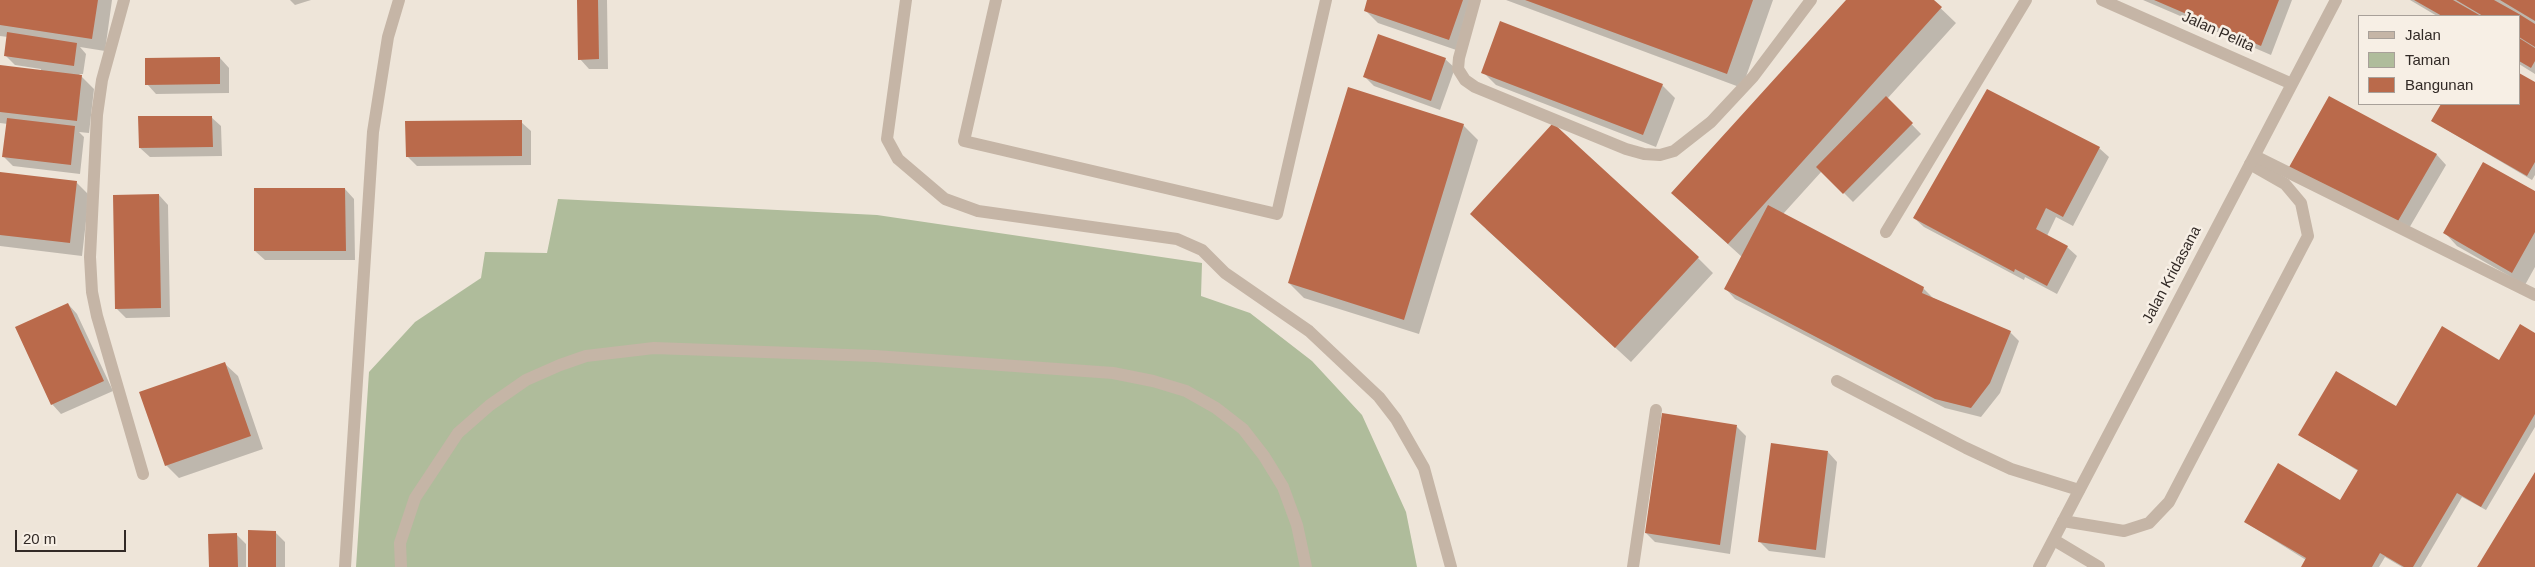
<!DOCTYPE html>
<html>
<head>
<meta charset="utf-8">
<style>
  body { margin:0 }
  #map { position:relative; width:2535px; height:567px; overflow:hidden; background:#eee5d9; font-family:Arial,sans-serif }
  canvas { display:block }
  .legend { position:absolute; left:2358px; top:15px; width:162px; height:90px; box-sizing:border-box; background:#f7efe5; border:1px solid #a8a099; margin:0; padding:6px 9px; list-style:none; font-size:15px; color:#322a26 }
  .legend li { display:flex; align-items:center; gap:10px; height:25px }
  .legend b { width:25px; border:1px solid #a8a099 }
  .scale { position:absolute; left:15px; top:530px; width:111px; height:22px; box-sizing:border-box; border:2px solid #322a26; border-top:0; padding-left:6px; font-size:15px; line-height:18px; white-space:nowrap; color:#322a26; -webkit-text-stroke:4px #f7efe5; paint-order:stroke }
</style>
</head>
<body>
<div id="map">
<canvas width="2535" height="567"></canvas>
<ul class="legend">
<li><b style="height:6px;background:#c5b5a6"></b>Jalan</li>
<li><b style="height:14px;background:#afbc9b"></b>Taman</li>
<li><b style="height:14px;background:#ba6a4b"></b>Bangunan</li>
</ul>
<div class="scale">20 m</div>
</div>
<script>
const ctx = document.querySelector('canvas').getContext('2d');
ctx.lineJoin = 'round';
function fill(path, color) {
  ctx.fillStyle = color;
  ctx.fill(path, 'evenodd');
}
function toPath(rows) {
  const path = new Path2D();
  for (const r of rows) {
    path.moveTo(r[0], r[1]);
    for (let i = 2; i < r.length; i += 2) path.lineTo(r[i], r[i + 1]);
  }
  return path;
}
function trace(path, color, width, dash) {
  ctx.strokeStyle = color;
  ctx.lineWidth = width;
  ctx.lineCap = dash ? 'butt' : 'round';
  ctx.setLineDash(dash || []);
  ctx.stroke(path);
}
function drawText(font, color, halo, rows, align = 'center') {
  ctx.font = font + ' Arial,sans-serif';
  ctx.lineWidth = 5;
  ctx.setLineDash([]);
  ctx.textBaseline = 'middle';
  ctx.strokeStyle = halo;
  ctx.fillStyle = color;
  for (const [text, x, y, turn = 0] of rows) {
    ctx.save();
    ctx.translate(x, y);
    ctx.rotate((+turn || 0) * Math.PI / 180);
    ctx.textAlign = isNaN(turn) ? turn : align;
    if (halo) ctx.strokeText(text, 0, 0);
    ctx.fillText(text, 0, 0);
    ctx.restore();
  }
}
const green = toPath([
  [558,199,877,215,1202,263,1201,296,1250,313,1312,361,1362,415,1406,512,1417,567,356,567,369,372,415,322,481,278,485,252,547,253]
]);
const shadow = toPath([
  [0,0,112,0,105,51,80,47,86,54,83,74,79,74,94,89,89,133,79,132,84,137,80,174,13,166,4,157,8,124,0,123,0,66,41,71,41,69,15,65,5,55,8,37,0,36],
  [290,0,311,0,295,5],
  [578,0,607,0,608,69,589,69,580,59],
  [1369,0,1479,0,1462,52,1378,23,1365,10],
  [1506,0,1773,0,1742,88],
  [1848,0,1932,0,1956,23,1887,99,1921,134,1853,202,1822,171,1783,214,1923,288,1933,298,2010,332,2019,341,2000,393,1981,417,1945,408,1735,299,1726,289,1742,257,1688,208],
  [2143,0,2292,0,2271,55],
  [2410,0,2535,0,2535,74,2519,64,2519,16,2437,16],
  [220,58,229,68,229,93,156,94,147,84],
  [1445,59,1455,68,1440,110,1374,86,1364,76],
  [1483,72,1662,85,1675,98,1656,147,1496,85],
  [2519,74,2535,83,2535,175,2532,180,2432,121,2442,104,2519,104],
  [2329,97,2437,155,2446,165,2408,230,2299,178],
  [211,117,221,126,222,156,150,157,140,148],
  [521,122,531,131,531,165,417,166,407,156],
  [1463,125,1478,140,1419,334,1304,298,1289,283],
  [2099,148,2109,157,2073,226,2056,217,2047,236,2067,247,2077,256,2057,294,2025,277,2024,280,1924,227,1914,218],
  [0,173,76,182,89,195,82,256,0,246],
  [345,189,354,199,355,260,265,260,255,251],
  [2535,193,2535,267,2525,285,2457,246,2445,233],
  [159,195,168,205,170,317,126,318,116,308],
  [1486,229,1698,258,1713,273,1631,362],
  [68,304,77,314,113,391,61,414,52,404],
  [2535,334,2535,427,2486,510,2462,497,2421,567,2402,567,2385,557,2379,567,2302,567,2306,560,2245,522,2340,502,2358,471,2300,435,2396,407,2500,361],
  [225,364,238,376,263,449,179,478,166,465],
  [1663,415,1737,427,1746,436,1730,554,1655,542,1646,533],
  [1828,452,1837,462,1825,558,1769,551,1760,542],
  [275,532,285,542,285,567,249,567],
  [236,534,246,544,246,567,211,567]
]);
const building = toPath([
  [0,0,98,0,92,39,0,25],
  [577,0,598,0,599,59,578,60],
  [1367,0,1463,0,1449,40,1364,11],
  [1525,0,1753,0,1727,74],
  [1846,0,1934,0,1942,7,1728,244,1671,193],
  [2154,0,2279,0,2261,46],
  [2414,0,2453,0,2481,16,2442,16],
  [2456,0,2494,0,2519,14,2535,24,2535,47,2519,37,2519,16,2483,16],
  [2500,0,2535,0,2535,21],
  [1500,21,1663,84,1643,135,1481,73],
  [7,32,77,43,74,66,4,56],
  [1378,34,1446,58,1431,101,1363,77],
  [2519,38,2535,48,2535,61,2531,68,2519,61],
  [220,57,220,84,145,85,145,58],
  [0,65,82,75,77,121,0,112],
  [2519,73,2535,82,2535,162,2527,176,2431,121,2441,104,2519,104],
  [1348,87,1464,124,1404,320,1288,283],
  [1987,89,2100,147,2063,217,2046,208,2036,229,2068,246,2047,286,2015,269,2014,272,1913,218],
  [1886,96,1913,123,1843,194,1816,167],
  [2329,96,2437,154,2398,221,2288,169],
  [138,116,212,116,213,147,139,148],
  [7,118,75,126,71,165,2,157],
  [522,120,522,156,406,157,405,121],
  [1553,123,1699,257,1615,348,1470,214],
  [2483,162,2535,191,2535,232,2512,273,2443,233],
  [0,172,77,181,70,243,0,235],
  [254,188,345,188,346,251,254,251],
  [159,194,161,308,115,309,113,195],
  [1768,205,1924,287,1922,293,2011,331,1990,383,1971,408,1935,399,1724,289],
  [68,303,104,381,51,405,15,327],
  [2520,324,2535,333,2535,414,2481,507,2457,493,2413,567,2404,567,2380,553,2372,567,2301,567,2306,558,2244,522,2278,463,2340,500,2358,470,2298,435,2336,371,2396,406,2442,326,2499,360],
  [225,362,251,436,165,466,139,392],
  [1662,413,1737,425,1720,545,1645,533],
  [1771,443,1828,451,1816,550,1758,542],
  [2535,472,2535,567,2477,567],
  [248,530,276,531,276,567,248,567],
  [237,533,238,567,209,567,208,534]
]);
const service = toPath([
  [906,0,887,139,898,159,945,199,978,211,1177,239,1202,250,1225,273,1309,331,1379,397,1396,419,1424,468,1451,567],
  [996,0,964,141,1277,214,1326,0],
  [1475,0,1459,58,1458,69,1465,80,1475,87,1626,149,1644,154,1660,155,1674,151,1711,122,1753,77,1811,0],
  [1886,232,2026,0],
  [1837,381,1966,448,2011,469,2079,490],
  [2063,521,2124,531,2149,523,2169,502,2308,236,2301,203,2285,184,2250,164],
  [401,567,400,543,415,498,458,433,490,405,526,380,560,365,586,356,654,348,875,356,1113,373,1153,381,1186,391,1216,408,1243,429,1264,456,1283,487,1297,525,1306,567],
  [1633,567,1656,410]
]);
const minor = toPath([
  [124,0,102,80,97,115,90,257,92,292,97,316,143,474],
  [2255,156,2535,295],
  [2054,540,2099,567],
  [345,567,373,132,388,37,399,0]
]);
const tertiary = toPath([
  [2102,0,2292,84],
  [2039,567,2336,0]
]);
const streetNames = [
  ["Jalan Pelita",2218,32,24],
  ["Jalan Kridasana",2172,275,-62]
];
fill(green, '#afbc9b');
fill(shadow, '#0003');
fill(building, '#ba6a4b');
trace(service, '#c5b5a6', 12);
trace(minor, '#c5b5a6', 12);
trace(tertiary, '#c5b5a6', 12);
drawText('15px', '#322a26', '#f7efe5', streetNames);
</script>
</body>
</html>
